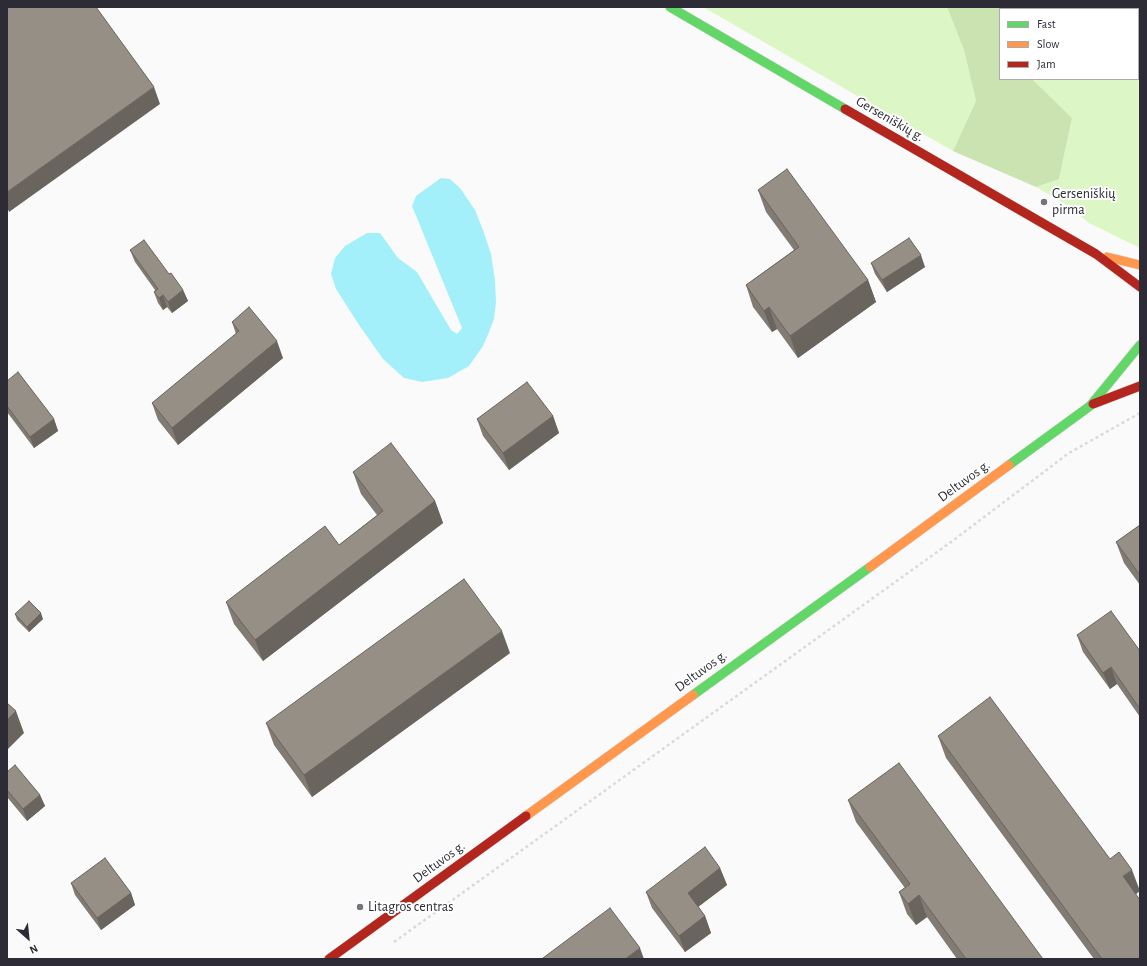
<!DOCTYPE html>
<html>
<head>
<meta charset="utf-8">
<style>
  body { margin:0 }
  #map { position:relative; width:1147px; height:966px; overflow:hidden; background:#fafafa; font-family:"Alegreya Sans",sans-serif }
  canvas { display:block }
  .frame { position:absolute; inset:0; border:8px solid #2d2b36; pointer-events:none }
  .legend { position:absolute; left:999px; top:8px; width:140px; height:72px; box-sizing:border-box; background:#fff; border:1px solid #abaaaf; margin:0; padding:5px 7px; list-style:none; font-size:12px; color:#2d2b36 }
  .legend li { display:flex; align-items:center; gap:8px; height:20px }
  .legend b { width:20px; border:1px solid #abaaaf }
  .north { position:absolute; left:8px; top:918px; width:40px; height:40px; -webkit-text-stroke:3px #fff; paint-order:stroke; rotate:153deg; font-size:11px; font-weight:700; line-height:16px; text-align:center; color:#2d2b36 }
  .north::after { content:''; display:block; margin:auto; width:14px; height:18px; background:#2d2b36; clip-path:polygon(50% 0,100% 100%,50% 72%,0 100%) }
</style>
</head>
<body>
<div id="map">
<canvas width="1147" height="966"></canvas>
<div class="frame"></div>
<ul class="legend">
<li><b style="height:5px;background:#63d668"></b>Fast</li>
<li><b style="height:5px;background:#ff974d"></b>Slow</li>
<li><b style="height:5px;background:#b3261e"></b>Jam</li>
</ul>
<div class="north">N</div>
</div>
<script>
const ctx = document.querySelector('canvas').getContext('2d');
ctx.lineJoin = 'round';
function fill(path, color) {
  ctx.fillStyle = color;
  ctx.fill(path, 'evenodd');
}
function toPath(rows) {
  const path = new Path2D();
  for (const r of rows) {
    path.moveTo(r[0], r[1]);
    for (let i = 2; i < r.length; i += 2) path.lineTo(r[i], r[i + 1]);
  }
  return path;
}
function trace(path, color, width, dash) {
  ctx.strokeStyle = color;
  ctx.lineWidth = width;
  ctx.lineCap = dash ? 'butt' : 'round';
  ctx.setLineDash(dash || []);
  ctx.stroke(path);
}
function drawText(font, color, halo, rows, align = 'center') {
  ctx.font = font + ' "Alegreya Sans",sans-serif';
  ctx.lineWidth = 4;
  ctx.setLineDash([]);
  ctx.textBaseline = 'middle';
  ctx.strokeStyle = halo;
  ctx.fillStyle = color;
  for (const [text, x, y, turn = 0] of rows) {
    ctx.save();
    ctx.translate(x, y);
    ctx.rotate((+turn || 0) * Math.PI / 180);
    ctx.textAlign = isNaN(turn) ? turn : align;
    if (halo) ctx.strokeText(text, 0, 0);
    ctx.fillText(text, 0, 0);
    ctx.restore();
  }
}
const green = toPath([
  [703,7,947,7,964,50,976,101,953,151],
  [1042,7,1140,7,1140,248,1089,223,1062,202,1036,187,1059,179,1072,118,1032,79,1138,79,1138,9,1040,9]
]);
const forest = toPath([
  [947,7,1042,7,1040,9,1000,9,1000,79,1032,79,1072,118,1059,179,1036,187,953,151,976,101,964,50]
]);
const water = toPath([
  [441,178,450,179,460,188,475,210,483,230,491,254,495,280,496,302,494,319,489,332,483,346,469,366,448,378,422,382,404,378,383,359,359,325,336,289,331,274,335,258,345,246,367,233,380,233,398,258,417,272,451,330,457,334,462,328,412,206,416,196]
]);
const path = toPath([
  [394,942,951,542,1069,453,1140,413]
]);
const fast = toPath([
  [670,7,845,109],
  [1009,465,1090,406,1140,345],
  [693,695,870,567]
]);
const slow = toPath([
  [1107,257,1140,265],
  [870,567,1009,465],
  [526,816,693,695]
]);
const jam = toPath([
  [845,109,1096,254,1140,287],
  [1093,404,1140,386],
  [329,959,526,816]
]);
const wall = toPath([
  [758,190,868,280,876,302,798,358,777,329,772,332,753,307,746,285,794,250,766,212],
  [130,250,169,274,183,290,188,301,172,313,167,307,163,310,158,303,154,292,155,290,135,262],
  [871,263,925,267,887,292,875,274],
  [232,322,283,358,178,445,158,420,152,403,236,334],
  [7,381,54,419,58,431,34,448,7,412],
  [553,416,559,433,509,470,483,436,477,419],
  [353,472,435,501,443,523,263,661,234,624,226,602,339,545,377,515,361,494],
  [1140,525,1140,585,1124,563,1116,542],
  [15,614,43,619,29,632,17,620],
  [1077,635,1140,651,1140,717,1117,684,1110,689,1083,652],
  [510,653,312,797,274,745,266,723],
  [938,736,1136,894,1140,959,1094,959,946,758],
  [7,772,40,795,45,806,27,821,7,797],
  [848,800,1043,959,957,959,927,917,916,925,907,914,899,892,905,888,856,822],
  [720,868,727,885,698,907,705,916,711,933,685,952,652,908,646,892],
  [71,883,131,893,135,905,101,930,75,895]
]);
const shadedWall = toPath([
  [154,87,160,104,9,212,7,207,7,192],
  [921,255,925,267,887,292,882,280],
  [868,280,876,302,798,358,790,336],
  [183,290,188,301,172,313,168,302],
  [163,295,167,307,163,310,159,298],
  [769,307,777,329,772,332,764,311],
  [277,341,283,358,178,445,172,428],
  [553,416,559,433,509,470,503,453],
  [54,419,58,431,34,448,30,437],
  [435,501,443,523,263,661,255,640],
  [41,613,43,619,29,632,27,627],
  [502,631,510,653,312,797,304,775],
  [1111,667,1117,684,1110,689,1103,673],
  [16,711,24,733,7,750,7,720],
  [40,795,45,806,27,821,23,809],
  [720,868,727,885,694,910,688,893],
  [1132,870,1140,891,1131,898,1123,876],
  [131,893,135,905,101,930,97,918],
  [919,895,927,917,916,925,908,904],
  [705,916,711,933,685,952,679,936],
  [640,948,644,959,625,959]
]);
const building = toPath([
  [7,7,96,7,154,87,7,192,7,7],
  [787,169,868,280,790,336,769,307,764,311,746,285,799,247,758,190,787,169],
  [909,238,921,255,882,280,871,263,909,238],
  [144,240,169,274,171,273,183,290,168,302,163,295,159,298,154,292,158,289,130,250,144,240],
  [249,307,277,341,172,428,152,403,239,331,232,322,249,307],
  [18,372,54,419,30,437,7,406,7,381,18,372],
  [527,382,553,416,503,453,477,419,527,382],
  [391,443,435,501,255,640,226,602,325,526,339,545,383,511,353,472,391,443],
  [1140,525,1140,575,1116,542,1140,525],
  [464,579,502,631,304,775,266,723,464,579],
  [29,601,41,613,27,627,15,614,29,601],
  [1111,611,1140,651,1140,709,1111,667,1103,673,1077,635,1111,611],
  [990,697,1110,859,1119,852,1132,870,1123,876,1140,900,1140,959,1102,959,938,736,990,697],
  [7,703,16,711,7,720,7,703],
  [899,763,1043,959,966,959,919,895,908,904,899,892,910,884,848,800,899,763],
  [15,765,40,795,23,809,7,790,7,772,15,765],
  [705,847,720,868,688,893,705,916,679,936,646,892,705,847],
  [105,858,131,893,97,918,71,883,105,858],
  [610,908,640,948,625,959,544,959,543,958,610,908]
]);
const markers = [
  [1044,202,4,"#75737b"],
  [360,907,4,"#75737b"]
];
const streetNames = [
  ["Gerseniškių g.",890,119,30],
  ["Deltuvos g.",964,481,-36],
  ["Deltuvos g.",701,671,-36],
  ["Deltuvos g.",439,862,-36]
];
const poiNames = [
  ["Gerseniškių",1052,194],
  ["pirma",1052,210],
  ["Litagros centras",368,907]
];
fill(green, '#dcf6c6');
fill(forest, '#cae3b1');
fill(water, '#a4f0fa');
trace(fast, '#d8d7d9', 10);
trace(slow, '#d8d7d9', 10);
trace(jam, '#d8d7d9', 10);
trace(path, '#dadadb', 2.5, [3, 3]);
trace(fast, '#63d668', 9);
trace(slow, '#ff974d', 9);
trace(jam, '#b3261e', 9);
fill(wall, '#817b73');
fill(shadedWall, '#69645e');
fill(building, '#968f86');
trace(building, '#69645e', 1);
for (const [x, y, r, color] of markers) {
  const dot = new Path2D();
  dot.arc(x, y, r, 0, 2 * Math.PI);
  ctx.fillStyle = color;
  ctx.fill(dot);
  trace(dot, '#fff', 1.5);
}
drawText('14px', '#2d2b36', '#fff', streetNames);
drawText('14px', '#2d2b36', '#fff', poiNames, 'left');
</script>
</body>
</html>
